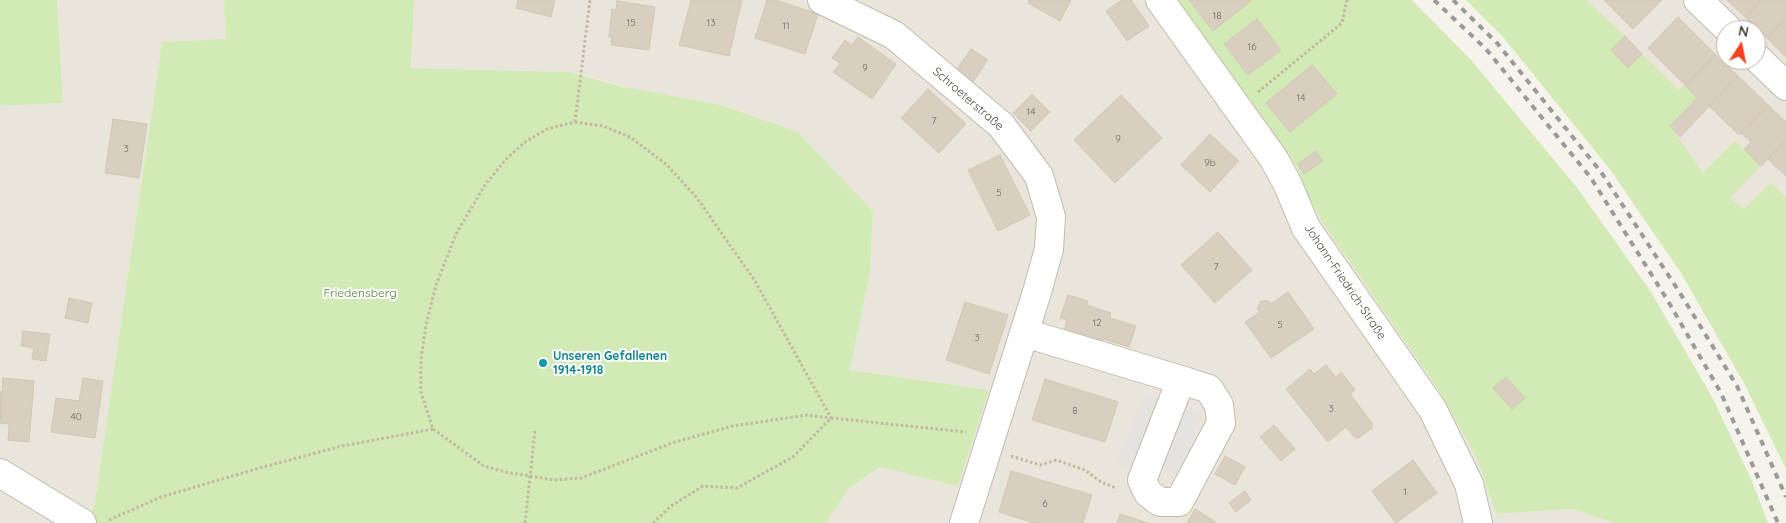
<!DOCTYPE html>
<html>
<head>
<meta charset="utf-8">
<style>
  body { margin:0 }
  #map { position:relative; width:1786px; height:523px; overflow:hidden; background:#f6f3ec; font-family:Quicksand,sans-serif }
  canvas { display:block }
  .north { position:absolute; left:1716px; top:20px; width:50px; height:50px; box-sizing:border-box; background:#fff; border:1px solid #b7b4b0; border-radius:50%; rotate:11deg; font-size:14px; font-weight:700; line-height:20px; text-align:center; color:#4b4439 }
  .north::after { content:''; display:block; margin:auto; width:18px; height:22px; background:#fc3f1d; clip-path:polygon(50% 0,100% 100%,50% 72%,0 100%) }
</style>
</head>
<body>
<div id="map">
<canvas width="1786" height="523"></canvas>
<div class="north">N</div>
</div>
<script>
const ctx = document.querySelector('canvas').getContext('2d');
ctx.lineJoin = 'round';
function fill(path, color) {
  ctx.fillStyle = color;
  ctx.fill(path, 'evenodd');
}
function toPath(rows) {
  const path = new Path2D();
  for (const r of rows) {
    path.moveTo(r[0], r[1]);
    for (let i = 2; i < r.length; i += 2) path.lineTo(r[i], r[i + 1]);
  }
  return path;
}
function trace(path, color, width, dash) {
  ctx.strokeStyle = color;
  ctx.lineWidth = width;
  ctx.lineCap = dash ? 'butt' : 'round';
  ctx.setLineDash(dash || []);
  ctx.stroke(path);
}
function drawText(font, color, halo, rows, align = 'center') {
  ctx.font = font + ' Quicksand,sans-serif';
  ctx.lineWidth = 4;
  ctx.setLineDash([]);
  ctx.textBaseline = 'middle';
  ctx.strokeStyle = halo;
  ctx.fillStyle = color;
  for (const [text, x, y, turn = 0] of rows) {
    ctx.save();
    ctx.translate(x, y);
    ctx.rotate((+turn || 0) * Math.PI / 180);
    ctx.textAlign = isNaN(turn) ? turn : align;
    if (halo) ctx.strokeText(text, 0, 0);
    ctx.fillText(text, 0, 0);
    ctx.restore();
  }
}
const residential = toPath([
  [57,0,224,0,227,40,162,42,94,507,89,521,0,463,0,106,63,103],
  [414,0,1358,0,1285,149,1296,166,1305,190,1322,222,1439,392,1478,461,1496,514,1571,509,1615,523,826,523,849,488,880,467,958,485,989,390,850,370,870,273,873,211,798,132,569,72,411,68],
  [1543,0,1786,0,1786,349],
  [1726,30,1756,30,1756,60,1726,60],
  [0,486,55,523,0,523]
]);
const green = toPath([
  [0,0,57,0,63,103,0,106],
  [224,0,414,0,411,68,569,72,620,86,720,105,798,132,873,211,870,273,850,370,989,390,958,486,880,467,849,488,826,523,94,523,89,521,94,507,162,42,226,39],
  [1178,0,1189,0,1213,31,1250,0,1412,0,1472,61,1578,189,1651,292,1712,397,1752,481,1768,523,1615,523,1571,509,1496,514,1478,461,1439,391,1322,222,1305,190,1296,166,1285,149],
  [1466,0,1586,0,1625,36,1611,50,1628,68,1642,54,1679,90,1685,85,1697,98,1670,126,1703,173,1735,141,1761,166,1730,198,1744,209,1771,183,1786,197,1786,469,1744,383,1681,273,1609,168,1503,37]
]);
const parking = toPath([
  [1145,393,1164,400,1135,470,1116,463],
  [1184,405,1202,412,1178,475,1160,468]
]);
const building = toPath([
  [518,0,555,0,551,17,516,8,518,0],
  [691,0,742,0,729,56,679,45,691,0],
  [767,0,775,0,818,14,805,54,755,38,767,0],
  [1029,0,1071,0,1060,21,1028,3,1029,0],
  [1122,0,1131,0,1149,26,1127,41,1106,11,1122,0],
  [1189,0,1250,0,1251,1,1213,31,1189,0],
  [1604,0,1662,0,1633,29,1604,0],
  [1727,0,1761,0,1745,17,1727,0],
  [1761,0,1786,0,1786,18,1767,38,1745,17,1761,0],
  [617,1,655,7,649,50,611,45,612,37,609,37,612,9,616,10,617,1],
  [1678,17,1716,55,1685,85,1648,48,1678,17],
  [1786,18,1786,57,1767,38,1786,18],
  [1257,19,1281,50,1248,75,1224,44,1257,19],
  [1625,36,1642,54,1628,68,1611,50,1625,36],
  [858,37,896,64,872,99,833,72,840,63,832,58,845,40,852,45,858,37],
  [971,49,988,60,972,83,955,72,971,49],
  [1716,55,1738,76,1680,137,1670,126,1697,98,1685,85,1716,55],
  [1312,65,1337,94,1290,132,1266,103,1312,65],
  [1738,76,1768,105,1739,135,1709,106,1738,76],
  [928,89,966,124,939,153,901,118,928,89],
  [1032,94,1050,112,1031,131,1013,113,1032,94],
  [1121,95,1162,138,1115,183,1074,140,1121,95],
  [1768,105,1786,122,1786,140,1761,166,1744,149,1751,142,1741,133,1768,105],
  [113,119,147,124,139,178,105,173,113,119],
  [1210,134,1239,161,1210,192,1181,165,1210,134],
  [1786,140,1786,176,1768,159,1786,140],
  [1316,151,1323,161,1304,174,1298,164,1316,151],
  [1000,155,1030,215,998,231,968,170,1000,155],
  [1218,232,1252,270,1215,303,1181,265,1218,232],
  [1288,292,1314,329,1271,358,1245,322,1260,312,1257,309,1261,301,1269,301,1271,304,1288,292],
  [1068,295,1088,301,1087,305,1111,313,1110,318,1136,326,1129,347,1103,339,1102,343,1064,331,1067,320,1060,318,1068,295],
  [69,298,92,303,88,323,65,318,69,298],
  [965,302,1008,315,989,374,946,360,965,302],
  [23,331,50,334,46,361,32,359,34,348,21,346,23,331],
  [1326,365,1336,377,1341,372,1355,390,1350,394,1372,423,1372,428,1359,438,1354,437,1346,427,1328,442,1286,389,1310,369,1314,374,1326,365],
  [1506,377,1525,398,1512,409,1493,388,1506,377],
  [3,378,34,381,29,442,8,440,9,424,0,423,3,378],
  [83,378,103,381,95,438,51,432,56,398,79,401,83,378],
  [1045,379,1118,402,1105,442,1032,420,1045,379],
  [0,391,2,392,0,413,0,391],
  [1274,425,1295,449,1281,461,1260,437,1274,425],
  [1225,456,1245,467,1235,485,1215,474,1225,456],
  [1413,460,1437,493,1396,523,1372,491,1413,460],
  [1011,471,1092,495,1083,523,1034,523,999,512,1011,471],
  [1245,491,1251,500,1236,512,1229,503,1245,491],
  [1195,509,1216,522,1215,523,1187,523,1195,509],
  [1120,514,1148,523,1117,523,1120,514]
]);
const path = toPath([
  [1258,92,1342,23,1347,0],
  [575,122,603,126,630,137,667,165,697,198,755,281,831,418,807,415,733,426,675,442,581,478,554,480,505,472,484,466,433,429,421,392,421,359,426,325,436,285,457,232,485,185,507,158,525,142,547,129,575,122],
  [575,122,590,0],
  [1011,456,1040,465,1056,460,1085,470,1101,482,1116,488],
  [109,520,161,497,263,467,342,446,433,429],
  [525,523,535,430],
  [653,523,671,506,703,486,737,488,793,457,831,418,966,432]
]);
const minor = toPath([
  [822,0,894,35,1001,125,1039,176,1051,217,1049,249,1037,292,964,523],
  [1160,0,1274,159,1288,185,1306,228,1433,410,1469,484,1478,523],
  [1025,333,1181,380,1209,389,1219,405,1221,423,1179,502,1160,502,1148,493,1142,480,1181,380],
  [0,473,82,523]
]);
const tertiary = toPath([
  [1698,0,1729,30],
  [1756,57,1786,86]
]);
const rail = toPath([
  [1434,0,1486,49,1591,178,1668,301,1721,393,1778,523],
  [1453,0,1497,43,1601,172,1680,293,1737,386,1786,497]
]);
const markers = [
  [543,363,5,"#0f9aa8"]
];
const numberNames = [
  ["18",1217,16],
  ["15",631,23],
  ["13",711,23],
  ["11",786,26],
  ["16",1252,47],
  ["9",865,68],
  ["14",1301,98],
  ["14",1031,112],
  ["7",934,121],
  ["9",1118,139],
  ["3",126,149],
  ["9b",1210,163],
  ["5",999,193],
  ["7",1216,267],
  ["12",1097,323],
  ["5",1280,325],
  ["3",977,338],
  ["3",1331,409],
  ["8",1075,411],
  ["40",76,417],
  ["1",1405,492],
  ["6",1045,504]
];
const streetNames = [
  ["Schroeterstraße",968,99,41],
  ["Johann-Friedrich-Straße",1345,282,56]
];
const parkNames = [
  ["Friedensberg",360,293]
];
const cultureNames = [
  ["Unseren Gefallenen",553,356],
  ["1914-1918",553,370]
];
fill(residential, '#eae5da');
fill(green, '#d2eab5');
fill(parking, '#e5e3e0');
fill(building, '#d8cfc1');
trace(building, '#d3c7b4', 1);
trace(minor, '#c2bbae', 30);
trace(tertiary, '#c2bbae', 30);
trace(path, '#c4b79f', 3, [2.5, 2.5]);
trace(minor, '#fff', 28);
trace(tertiary, '#fff', 28);
trace(rail, '#9a9a9a', 4, [6, 6]);
for (const [x, y, r, color] of markers) {
  const dot = new Path2D();
  dot.arc(x, y, r, 0, 2 * Math.PI);
  ctx.fillStyle = color;
  ctx.fill(dot);
  trace(dot, '#fff', 2);
}
drawText('10px', '#6e675b', null, numberNames);
drawText('12px', '#4b4439', '#fff', streetNames);
drawText('12px', '#4a7f2a', '#fff', parkNames);
drawText('bold 12px', '#0d838f', '#fff', cultureNames, 'left');
</script>
</body>
</html>
